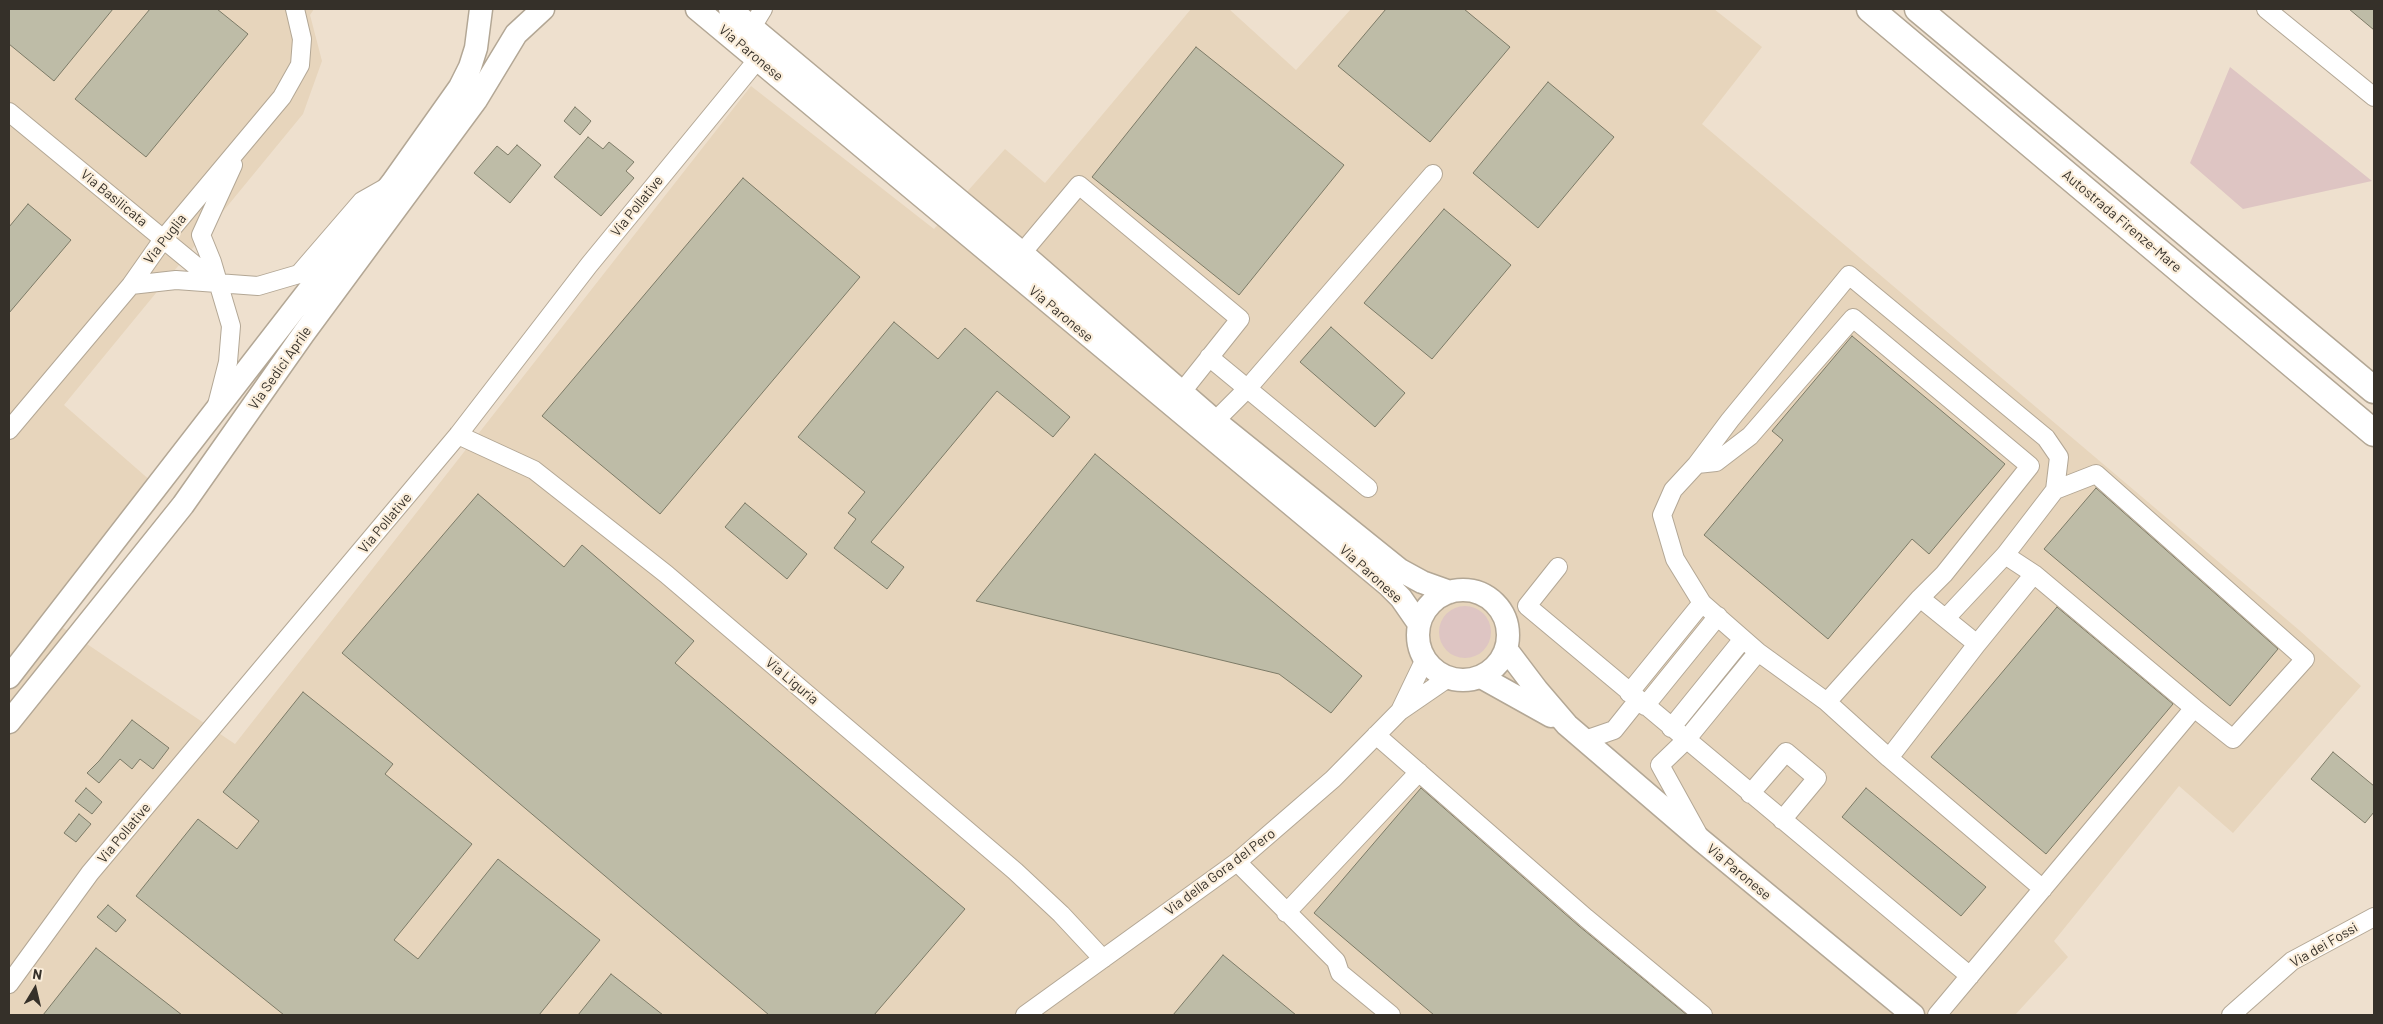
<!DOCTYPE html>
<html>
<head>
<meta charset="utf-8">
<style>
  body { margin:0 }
  #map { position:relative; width:2383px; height:1024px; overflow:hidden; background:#eee0ce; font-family:Barlow,sans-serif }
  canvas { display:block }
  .frame { position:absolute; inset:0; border:10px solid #353029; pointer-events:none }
  .north { position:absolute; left:10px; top:964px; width:50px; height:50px; -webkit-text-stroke:4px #fbeedb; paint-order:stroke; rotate:9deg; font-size:14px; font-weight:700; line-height:20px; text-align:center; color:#353029 }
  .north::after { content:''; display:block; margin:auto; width:18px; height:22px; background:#353029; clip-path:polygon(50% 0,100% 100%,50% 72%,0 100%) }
</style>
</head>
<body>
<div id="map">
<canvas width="2383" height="1024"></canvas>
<div class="frame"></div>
<div class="north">N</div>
</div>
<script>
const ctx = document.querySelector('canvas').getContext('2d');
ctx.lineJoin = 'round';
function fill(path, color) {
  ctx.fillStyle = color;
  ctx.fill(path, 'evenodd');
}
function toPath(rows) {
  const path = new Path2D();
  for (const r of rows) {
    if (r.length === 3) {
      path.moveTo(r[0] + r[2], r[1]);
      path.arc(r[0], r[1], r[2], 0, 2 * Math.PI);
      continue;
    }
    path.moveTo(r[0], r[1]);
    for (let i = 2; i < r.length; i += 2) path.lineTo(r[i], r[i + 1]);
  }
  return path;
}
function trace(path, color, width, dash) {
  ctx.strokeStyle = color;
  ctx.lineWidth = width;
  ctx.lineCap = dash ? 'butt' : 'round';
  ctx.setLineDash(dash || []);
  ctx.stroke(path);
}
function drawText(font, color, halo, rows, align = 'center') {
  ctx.font = font + ' Barlow,sans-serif';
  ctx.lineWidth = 4.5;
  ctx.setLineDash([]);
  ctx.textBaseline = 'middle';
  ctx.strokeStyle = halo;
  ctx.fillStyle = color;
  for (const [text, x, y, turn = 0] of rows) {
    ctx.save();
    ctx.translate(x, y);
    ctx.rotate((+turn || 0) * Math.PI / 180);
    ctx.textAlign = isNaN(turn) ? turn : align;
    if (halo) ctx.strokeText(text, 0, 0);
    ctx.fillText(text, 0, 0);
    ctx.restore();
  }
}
const built = toPath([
  [9,9,314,9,310,15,322,61,303,114,64,405,152,482,47,617,235,744,751,86,934,229,1005,149,1045,183,1191,9,1229,9,1296,70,1351,9,1714,9,1762,47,1702,124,2299,630,2361,686,2233,833,2179,786,2054,941,2068,957,2015,1015,9,1015]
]);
const green = toPath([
  [2230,67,2372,181,2243,209,2190,163],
  [1465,632,26]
]);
const building = toPath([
  [9,9,113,9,54,81,9,44,9,9],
  [150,9,217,9,248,34,146,157,75,99,150,9],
  [1386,9,1464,9,1510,47,1430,142,1338,66,1386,9],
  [2349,9,2374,9,2374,30,2349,9],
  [1196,47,1344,165,1239,295,1092,177,1196,47],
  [1548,82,1614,137,1538,228,1473,173,1548,82],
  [575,107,591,121,580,135,564,121,575,107],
  [588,137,603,149,609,142,634,162,626,171,634,178,601,216,554,177,588,137],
  [517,145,541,165,510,203,474,173,497,146,508,155,517,145],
  [743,178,860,277,660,514,542,416,743,178],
  [28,204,71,240,9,313,9,227,28,204],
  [1444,209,1511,265,1432,359,1364,303,1444,209],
  [894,322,938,359,965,328,1070,417,1053,437,997,391,871,542,904,567,887,589,834,548,856,519,848,513,865,492,798,437,894,322],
  [1331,327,1405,393,1375,427,1300,362,1331,327],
  [1852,336,2005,464,1929,554,1912,539,1828,639,1704,535,1783,440,1772,431,1852,336],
  [1095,454,1362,676,1331,713,1279,674,976,601,1095,454],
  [2096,488,2278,649,2230,706,2044,549,2096,488],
  [478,494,564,567,582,545,694,641,675,663,965,909,874,1015,769,1015,342,653,478,494],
  [745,503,807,554,787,579,725,527,745,503],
  [2057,607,2173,704,2046,854,1931,757,2057,607],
  [303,692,393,764,385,774,472,844,394,940,418,959,498,859,600,940,539,1015,284,1015,136,896,198,819,237,849,259,821,223,792,303,692],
  [132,720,169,748,153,769,140,759,132,769,120,759,99,783,87,773,99,761,132,720],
  [2333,752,2374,786,2374,812,2365,823,2311,779,2333,752],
  [86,788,102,802,92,814,75,801,86,788],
  [1421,788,1579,926,1687,1015,1434,1015,1314,913,1421,788],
  [1866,788,1986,887,1961,916,1842,817,1866,788],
  [79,814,91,824,76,842,64,833,79,814],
  [108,905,126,920,116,932,97,917,108,905],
  [96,948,182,1015,43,1015,96,948],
  [1223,955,1296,1015,1173,1015,1223,955],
  [611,974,663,1015,578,1015,611,974]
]);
const minor = toPath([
  [2266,9,2374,97],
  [752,27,763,9],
  [9,112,219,285],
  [1022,253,1079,185,1240,319,1181,393],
  [131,285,176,280,258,286,299,274,362,201,385,188],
  [1209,357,1368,488],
  [217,405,228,362,231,326,212,262,201,235,233,165],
  [1215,421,1247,389,1433,174],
  [9,430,131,285,164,238,282,97,300,65,302,39,295,9],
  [458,435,534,470,666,574,1015,871,1061,914,1103,959],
  [1697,464,1730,420,1849,275,2046,438,2059,457,2055,490,2005,555,1946,618],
  [2055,490,2096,474,2305,659,2233,739,2194,708],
  [1558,567,1527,606,1970,976],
  [1920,598,1977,644],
  [1629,693,1702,603],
  [1827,702,1920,598,1944,574,2030,466,1853,318,1750,436,1716,462,1697,464,1673,490,1662,515,1675,559,1702,603,1758,652,1827,702,1889,758,2043,889],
  [1645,706,1718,616],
  [1400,711,1425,659],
  [1671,728,1743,639],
  [1376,735,1586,918,1703,1015],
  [1585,740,1614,730,1638,700],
  [1889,758,1977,644,2034,574],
  [1750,794,1786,752,1817,778,1782,820],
  [1697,832,1660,765,1686,740,1758,652],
  [1237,862,1336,961,1340,973,1391,1015],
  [1286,913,1419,772],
  [9,984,90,873,458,435,589,265,758,59],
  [1025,1015,1237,862,1333,779,1400,711,1448,678],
  [1937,1015,2194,708,2034,574,2005,555],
  [2231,1015,2292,961,2374,917]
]);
const major = toPath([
  [697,9,1388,585,1401,598,1419,624],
  [730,9,1022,253,1215,421,1400,570,1422,582,1450,592],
  [1463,635,45],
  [1506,649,1537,690,1567,725,1701,840,1913,1015],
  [9,677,392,183,460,87,470,67,476,48,481,9],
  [1481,677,1551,716],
  [9,722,183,505,304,333,476,100,516,34,543,9]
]);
const highway = toPath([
  [1870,9,2374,433],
  [1918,9,2374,390]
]);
const streetNames = [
  ["Via Paronese",751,53,40],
  ["Via Basilicata",114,198,39],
  ["Via Pollative",637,206,-51],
  ["Autostrada Firenze-Mare",2122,221,40],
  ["Via Puglia",165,239,-52],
  ["Via Paronese",1061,314,40],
  ["Via Sedici Aprile",280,368,-55],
  ["Via Pollative",385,523,-50],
  ["Via Paronese",1371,574,42],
  ["Via Liguria",792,681,40],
  ["Via Pollative",124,833,-50],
  ["Via della Gora del Pero",1220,872,-37],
  ["Via Paronese",1739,872,40],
  ["Via dei Fossi",2324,945,-30]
];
fill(built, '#e7d5bc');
fill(green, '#dec5c3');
fill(building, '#bebca7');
trace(building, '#7d7b67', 1);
trace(minor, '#b3a795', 20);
trace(major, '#b3a795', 25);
trace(highway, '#b3a795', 29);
trace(minor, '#fff', 18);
trace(major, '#fff', 22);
trace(highway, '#fff', 26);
drawText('14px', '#353029', '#fbeedb', streetNames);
</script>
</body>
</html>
